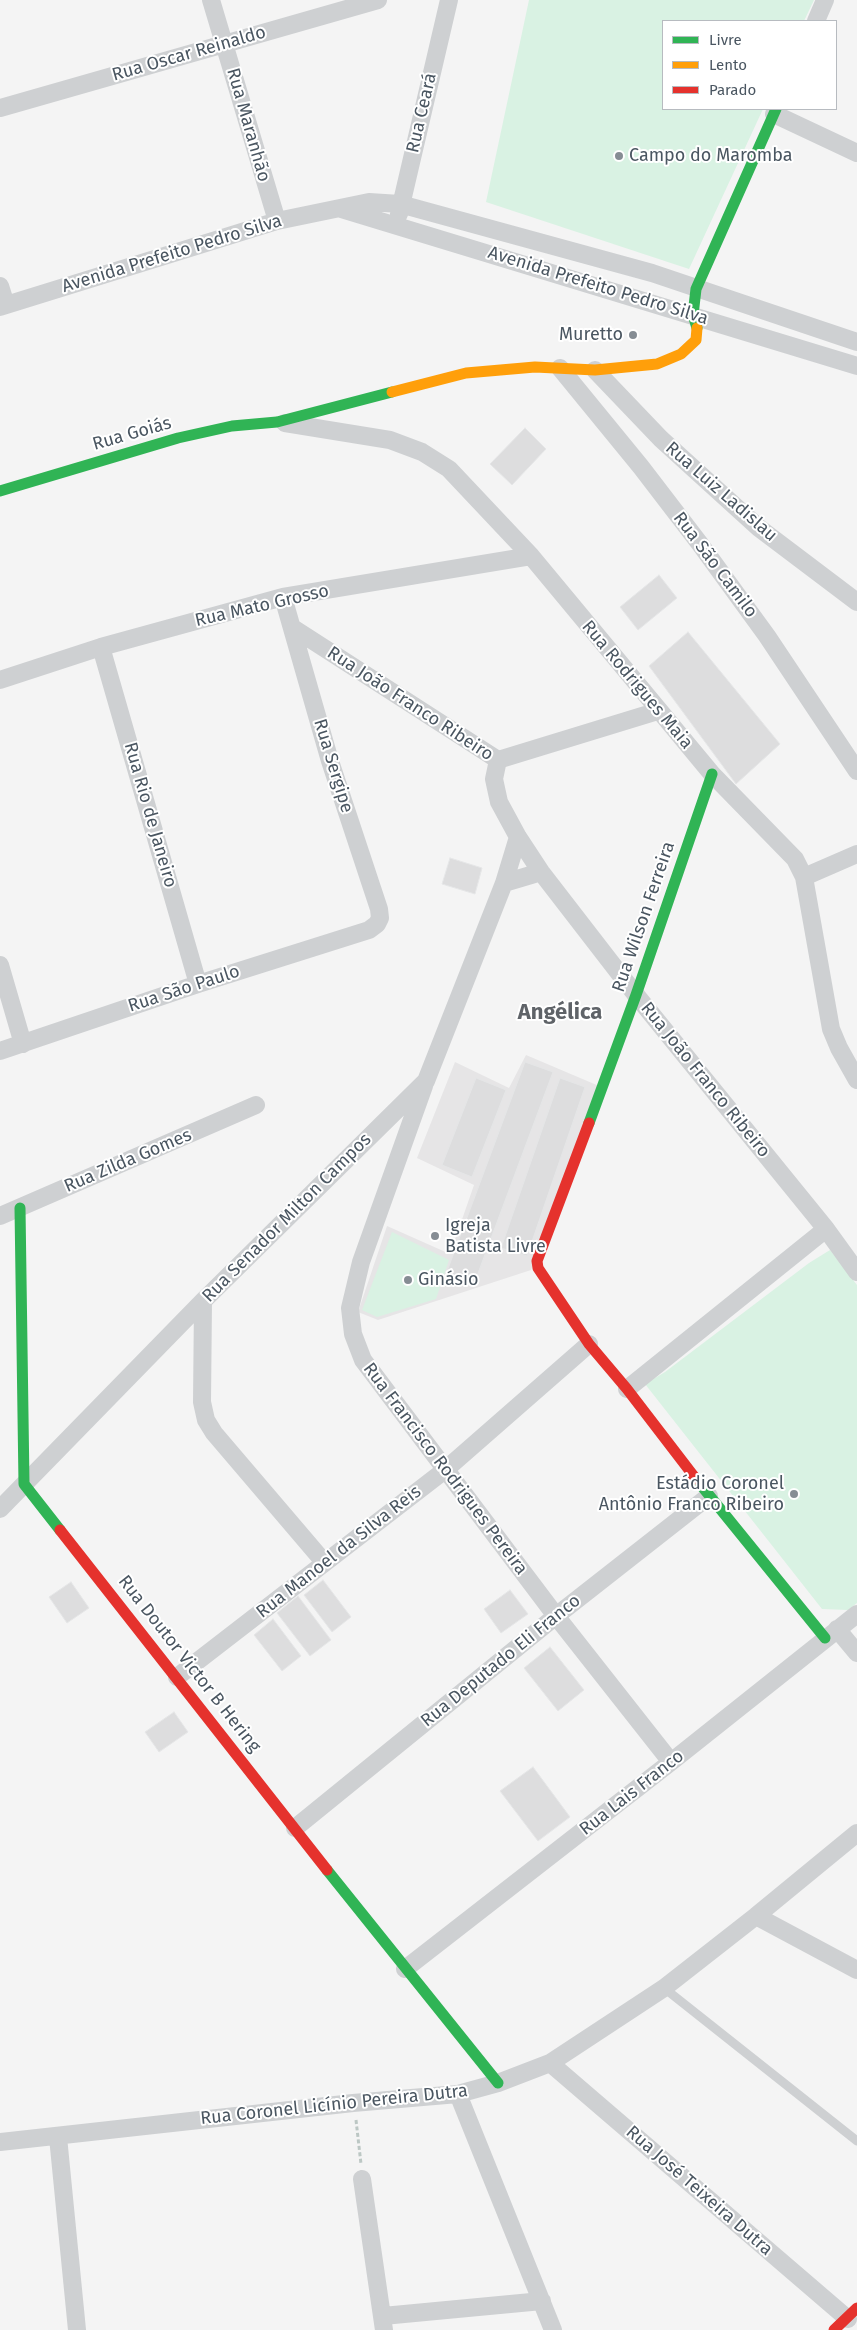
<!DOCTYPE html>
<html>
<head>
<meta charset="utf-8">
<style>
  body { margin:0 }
  #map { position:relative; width:857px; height:2330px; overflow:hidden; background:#f4f4f4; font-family:"Fira Sans",sans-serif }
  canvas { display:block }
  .legend { position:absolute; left:662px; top:20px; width:175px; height:90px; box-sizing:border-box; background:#fff; border:1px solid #b7bbc0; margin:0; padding:6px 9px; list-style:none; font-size:15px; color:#4a5661 }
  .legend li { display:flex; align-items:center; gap:10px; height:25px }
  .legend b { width:25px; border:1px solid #b7bbc0 }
</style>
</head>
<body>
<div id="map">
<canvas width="857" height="2330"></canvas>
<ul class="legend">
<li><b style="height:6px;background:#30b455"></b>Livre</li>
<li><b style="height:6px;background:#ff9f0a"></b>Lento</li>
<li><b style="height:6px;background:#e5322d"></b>Parado</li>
</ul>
</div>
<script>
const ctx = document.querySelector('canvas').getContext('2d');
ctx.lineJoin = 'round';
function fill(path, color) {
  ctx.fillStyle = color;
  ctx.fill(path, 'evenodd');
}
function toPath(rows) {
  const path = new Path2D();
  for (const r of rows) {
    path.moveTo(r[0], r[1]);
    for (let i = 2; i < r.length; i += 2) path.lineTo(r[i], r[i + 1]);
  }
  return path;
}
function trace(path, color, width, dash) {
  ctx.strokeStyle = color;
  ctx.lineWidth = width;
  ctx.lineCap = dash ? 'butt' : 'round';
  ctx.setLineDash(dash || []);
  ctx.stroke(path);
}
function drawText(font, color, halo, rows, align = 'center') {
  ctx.font = font + ' "Fira Sans",sans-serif';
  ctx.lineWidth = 4;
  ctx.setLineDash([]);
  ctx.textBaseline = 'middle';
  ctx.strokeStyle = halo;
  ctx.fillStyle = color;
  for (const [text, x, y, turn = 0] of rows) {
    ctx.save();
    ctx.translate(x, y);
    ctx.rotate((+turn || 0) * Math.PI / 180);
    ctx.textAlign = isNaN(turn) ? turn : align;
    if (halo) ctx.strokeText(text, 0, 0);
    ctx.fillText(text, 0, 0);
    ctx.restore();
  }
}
const education = toPath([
  [526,1055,599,1086,531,1270,378,1320,358,1312,387,1226,450,1254,474,1185,417,1158,455,1062,509,1088]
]);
const green = toPath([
  [529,0,814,0,804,21,663,21,663,109,763,109,689,269,486,202],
  [392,1232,449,1260,436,1299,377,1317,362,1310],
  [830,1250,857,1285,857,1603,848,1610,822,1609,645,1384,665,1372,809,1263]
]);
const building = toPath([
  [525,428,546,449,512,485,490,464,525,428],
  [659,575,677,598,638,630,620,607,659,575],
  [688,632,780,744,736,784,649,666,688,632],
  [450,858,482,868,475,894,442,884,450,858],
  [525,1062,553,1072,474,1284,446,1274,525,1062],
  [476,1078,506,1090,472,1177,442,1165,476,1078],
  [560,1078,585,1087,527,1256,501,1248,560,1078],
  [323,1580,351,1617,332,1632,304,1595,323,1580],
  [71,1582,89,1608,67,1623,49,1597,71,1582],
  [510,1590,528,1614,501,1633,484,1609,510,1590],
  [298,1596,331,1640,310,1656,277,1613,298,1596],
  [273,1619,301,1656,282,1671,254,1635,273,1619],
  [550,1647,584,1690,558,1711,524,1668,550,1647],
  [174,1712,188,1732,159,1752,145,1732,174,1712],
  [533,1767,570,1817,538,1841,500,1791,533,1767]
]);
const path = toPath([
  [356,2120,361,2164]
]);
const lane = toPath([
  [664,1988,857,2141]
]);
const street = toPath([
  [211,0,277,221],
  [816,21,825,0],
  [0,108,378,0],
  [774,114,857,153],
  [341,209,857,366],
  [399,214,449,0],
  [0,286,6,305],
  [0,307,277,221,369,202,400,204,652,273,857,342],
  [560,368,641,467,700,544,767,636,857,771],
  [595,370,661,439,759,528,857,602],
  [285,423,390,440,422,452,449,469,531,556,712,774,795,859,804,877,831,1029,839,1048,857,1080],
  [293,628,498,760,494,779,499,802,518,837,541,872,636,995,826,1229,857,1272],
  [101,647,198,984],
  [0,680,101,647,283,597,531,556],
  [498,760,658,711],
  [804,877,857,854],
  [504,883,541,872],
  [0,965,23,1044],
  [0,1051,198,984,369,930,377,924,380,918,379,909,330,761,283,597],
  [424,1086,361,1262,350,1308,353,1334,363,1360,556,1616,671,1762],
  [0,1216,256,1105],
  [203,1301,202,1402,206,1420,214,1433,324,1562],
  [627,1389,826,1229],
  [0,1509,203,1301,426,1081,504,883,518,837],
  [837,1629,857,1653],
  [177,1677,445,1470,589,1344],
  [295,1828,556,1616,709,1496],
  [756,1916,857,1970],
  [405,1969,671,1762,857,1614],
  [550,2063,848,2319],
  [458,2094,553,2330],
  [58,2137,77,2330],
  [0,2142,353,2103,458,2094,498,2083,550,2063,664,1988,756,1916,857,1833],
  [362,2179,384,2330],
  [383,2316,542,2301]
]);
const fast = toPath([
  [697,328,693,315,696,289,776,109],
  [0,491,178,438,232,426,277,422,392,392],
  [589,1123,636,995,712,774],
  [20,1208,24,1484,60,1530],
  [696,1479,825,1638],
  [327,1870,498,2083]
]);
const slow = toPath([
  [392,392,466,373,535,367,595,370,657,364,681,354,696,340,697,328]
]);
const jam = toPath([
  [589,1123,537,1261,538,1268,589,1344,627,1389,696,1479],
  [60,1530,327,1870],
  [834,2330,857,2308]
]);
const markers = [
  [619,156,5,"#868d94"],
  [633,335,5,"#868d94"],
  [435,1236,5,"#868d94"],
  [408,1280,5,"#868d94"],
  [794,1494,5,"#868d94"]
];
const streetNames = [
  ["Rua Oscar Reinaldo",189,54,-16],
  ["Rua Ceará",422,113,-77],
  ["Rua Maranhão",248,125,74],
  ["Avenida Prefeito Pedro Silva",172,254,-17],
  ["Avenida Prefeito Pedro Silva",598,286,17],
  ["Rua Goiás",132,434,-16],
  ["Rua Luiz Ladislau",721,492,41],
  ["Rua São Camilo",715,565,53],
  ["Rua Mato Grosso",262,606,-13],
  ["Rua Rodrigues Maia",637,685,50],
  ["Rua João Franco Ribeiro",410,704,33],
  ["Rua Sergipe",333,766,73],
  ["Rua Rio de Janeiro",150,815,74],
  ["Rua Wilson Ferreira",644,917,-71],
  ["Rua São Paulo",184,989,-18],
  ["Rua João Franco Ribeiro",705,1080,51],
  ["Rua Zilda Gomes",128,1161,-23],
  ["Rua Senador Milton Campos",287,1218,-45],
  ["Rua Francisco Rodrigues Pereira",445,1469,53],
  ["Rua Manoel da Silva Reis",339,1552,-38],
  ["Rua Deputado Eli Franco",501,1661,-39],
  ["Rua Doutor Victor B Hering",189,1664,52],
  ["Rua Lais Franco",632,1793,-38],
  ["Rua Coronel Licínio Pereira Dutra",334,2105,-6],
  ["Rua José Teixeira Dutra",699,2191,41]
];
const poiNames = [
  ["Campo do Maromba",629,156],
  ["Muretto",623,335,"right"],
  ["Igreja",445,1226],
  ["Batista Livre",445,1247],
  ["Ginásio",418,1280],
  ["Estádio Coronel",784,1484,"right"],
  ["Antônio Franco Ribeiro",784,1505,"right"]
];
const districtNames = [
  ["Angélica",560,1013]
];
fill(education, '#e6e5e6');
fill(green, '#d9f2e3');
fill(building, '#ddddde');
trace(building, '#e5e6e7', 1);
trace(path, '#bcc7c4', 3, [4, 2.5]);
trace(lane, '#ced0d2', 9);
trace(street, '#ced0d2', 18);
trace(fast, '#30b455', 11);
trace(slow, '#ff9f0a', 11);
trace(jam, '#e5322d', 11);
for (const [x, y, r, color] of markers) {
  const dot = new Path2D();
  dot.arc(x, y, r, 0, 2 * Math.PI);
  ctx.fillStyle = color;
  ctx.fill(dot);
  trace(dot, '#fff', 2);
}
drawText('18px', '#4a5661', '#fff', streetNames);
drawText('18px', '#4a5661', '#fff', poiNames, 'left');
drawText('bold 22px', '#5f6368', '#fff', districtNames);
</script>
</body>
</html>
